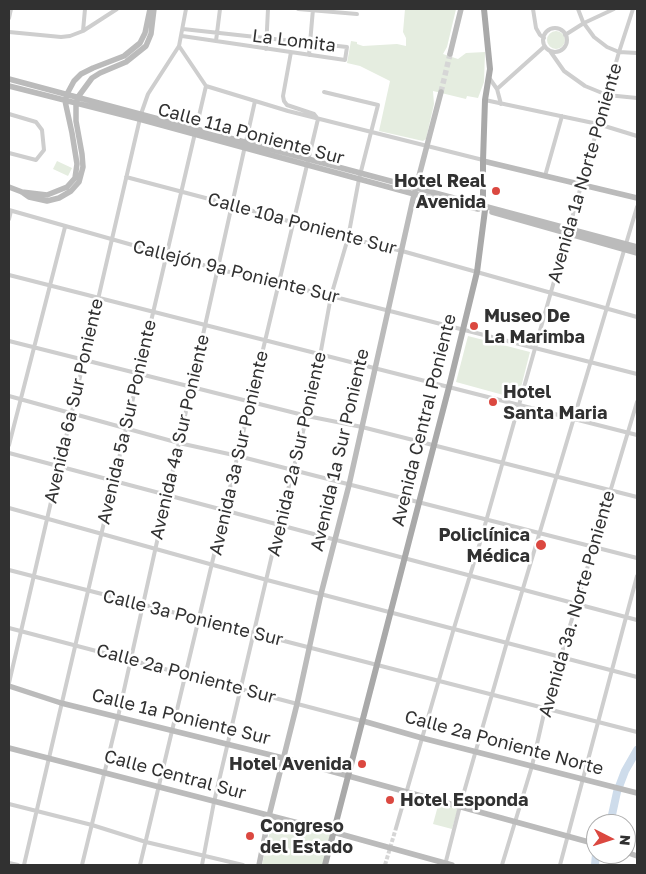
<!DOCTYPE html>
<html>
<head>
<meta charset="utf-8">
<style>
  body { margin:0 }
  #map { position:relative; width:646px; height:874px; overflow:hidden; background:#fff; font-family:"Golos Text",sans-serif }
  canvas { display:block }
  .frame { position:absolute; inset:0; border:10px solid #313131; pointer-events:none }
  .north { position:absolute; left:586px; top:814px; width:50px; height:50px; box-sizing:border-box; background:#fff; border:1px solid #adadad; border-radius:50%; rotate:95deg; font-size:14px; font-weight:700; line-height:20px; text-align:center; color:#313131 }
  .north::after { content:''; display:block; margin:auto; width:18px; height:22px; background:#db4840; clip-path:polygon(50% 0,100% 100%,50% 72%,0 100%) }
</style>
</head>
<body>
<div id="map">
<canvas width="646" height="874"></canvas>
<div class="frame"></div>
<div class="north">N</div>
</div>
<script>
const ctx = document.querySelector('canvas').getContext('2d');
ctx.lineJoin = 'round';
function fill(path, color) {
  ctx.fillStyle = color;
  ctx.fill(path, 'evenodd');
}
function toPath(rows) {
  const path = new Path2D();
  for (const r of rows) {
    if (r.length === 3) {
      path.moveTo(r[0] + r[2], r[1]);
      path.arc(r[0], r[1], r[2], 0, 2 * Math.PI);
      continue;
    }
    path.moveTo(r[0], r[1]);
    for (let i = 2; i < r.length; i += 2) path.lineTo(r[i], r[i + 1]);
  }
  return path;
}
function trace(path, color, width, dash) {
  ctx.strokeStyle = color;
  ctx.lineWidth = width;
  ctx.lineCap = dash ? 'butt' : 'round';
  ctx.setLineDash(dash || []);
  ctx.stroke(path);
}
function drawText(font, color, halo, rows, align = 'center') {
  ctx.font = font + ' "Golos Text",sans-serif';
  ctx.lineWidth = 5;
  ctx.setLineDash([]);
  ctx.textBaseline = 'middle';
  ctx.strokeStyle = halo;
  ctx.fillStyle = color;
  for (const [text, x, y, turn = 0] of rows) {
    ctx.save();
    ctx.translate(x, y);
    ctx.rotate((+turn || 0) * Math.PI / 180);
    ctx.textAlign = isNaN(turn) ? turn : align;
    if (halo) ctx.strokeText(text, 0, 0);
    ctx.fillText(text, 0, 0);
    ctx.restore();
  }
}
const green = toPath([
  [405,9,456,9,447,47,443,54,458,59,466,53,485,52,484,82,478,98,467,96,466,99,433,91,434,104,426,139,423,141,379,131,390,81,360,66,347,63,351,41,357,42,357,44,363,46,397,44,406,46,406,38,403,32],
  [556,40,9],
  [57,161,72,168,68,176,53,169],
  [468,336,530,352,518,399,456,382],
  [439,802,458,808,452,829,433,824],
  [273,817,332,832,323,865,262,865]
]);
const river = toPath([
  [610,824,617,792,625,771,637,750],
  [595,865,596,854]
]);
const streetTunnel = toPath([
  [385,865,396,828]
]);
const secondaryTunnel = toPath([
  [441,92,450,54]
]);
const street = toPath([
  [298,9,357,14],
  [533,9,536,28,540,35,544,38],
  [578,9,583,22,594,37,607,47,619,52,637,53],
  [9,18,11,9],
  [555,40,12],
  [83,31,85,9],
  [9,32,61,37,70,36,83,31,117,9],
  [565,35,584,23,614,9],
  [182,36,345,60,347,47,183,29],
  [216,41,220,9],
  [179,46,206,86,288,111,483,160],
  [266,49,268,9],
  [550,51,564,71,585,86,607,95,637,98],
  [309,55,313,9],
  [490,79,497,89,501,104],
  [497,89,545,46],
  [485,100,598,124,637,136],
  [9,114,36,122,42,130,44,150,36,160,9,153],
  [545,176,562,116],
  [126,177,232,205,348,238,402,251,637,317],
  [9,210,217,269,331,296,637,374],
  [9,219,11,211],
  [9,275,637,435],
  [9,341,307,416,362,427,637,497],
  [9,396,179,443,238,456,637,558],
  [9,445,65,227],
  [9,453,637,620],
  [9,508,267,580,637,677],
  [9,570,637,732],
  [9,628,362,721],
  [9,683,141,114,148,94,179,46,186,9],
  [9,804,92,825,146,842,243,865],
  [396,828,454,628,479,546,619,52,633,9],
  [9,863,18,865],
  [24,865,206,86],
  [82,865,118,717,255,101],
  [140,865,318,119,314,114,287,105,284,101,283,96,291,52],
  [202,865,214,802,279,525,307,416,320,356,331,296,348,238,359,179,378,105,324,92],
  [445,865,460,806,507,642,637,207],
  [502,865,532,766,545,709,637,402],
  [560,865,637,576]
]);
const secondary = toPath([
  [450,54,461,9],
  [9,79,637,247],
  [9,86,139,119,414,194,478,209],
  [483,161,637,198],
  [9,187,22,192,29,197,47,201,59,198,71,191,79,182,83,167,82,154,76,121,76,104,78,97,92,78,100,73,126,62,146,46,151,34,154,9],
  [22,192,47,195,67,187,75,178,77,164,72,133,65,101,67,94,74,81,81,74,93,68,124,56,140,43,145,33,150,9],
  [492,212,637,253],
  [9,686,61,703,283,758,596,844],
  [363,721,422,738,637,793],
  [9,748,333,832,452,865],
  [626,852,637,856],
  [259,865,269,816,297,704,321,594,349,485,413,199,441,92]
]);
const primary = toPath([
  [325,865,449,387,477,272,485,210,483,207,483,161,485,100,490,69,484,9]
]);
const markers = [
  [496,191,5,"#db4840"],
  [474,326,5,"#db4840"],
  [493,402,5,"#db4840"],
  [541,545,6,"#db4840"],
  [362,764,5,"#db4840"],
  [390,800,5,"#db4840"],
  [250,836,5,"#db4840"]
];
const streetNames = [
  ["La Lomita",294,41,7],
  ["Calle 11a Poniente Sur",251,134,15],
  ["Avenida 1a Norte Poniente",585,173,-74],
  ["Calle 10a Poniente Sur",302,224,15],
  ["Callejón 9a Poniente Sur",236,272,14],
  ["Avenida 6a Sur Poniente",74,401,-77],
  ["Avenida Central Poniente",424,420,-76],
  ["Avenida 5a Sur Poniente",127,422,-77],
  ["Avenida 4a Sur Poniente",180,437,-77],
  ["Avenida 1a Sur Poniente",340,450,-77],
  ["Avenida 3a Sur Poniente",239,453,-77],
  ["Avenida 2a Sur Poniente",297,454,-77],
  ["Avenida 3a. Norte Poniente",577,604,-74],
  ["Calle 3a Poniente Sur",193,618,14],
  ["Calle 2a Poniente Sur",186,674,15],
  ["Calle 1a Poniente Sur",181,717,14],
  ["Calle 2a Poniente Norte",504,743,15],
  ["Calle Central Sur",175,775,15]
];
const poiNames = [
  ["Hotel Real",486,181,"right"],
  ["Avenida",486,202,"right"],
  ["Museo De",484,316],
  ["La Marimba",484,337],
  ["Hotel",503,392],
  ["Santa Maria",503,413],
  ["Policlínica",530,535,"right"],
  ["Médica",530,556,"right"],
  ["Hotel Avenida",352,764,"right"],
  ["Hotel Esponda",400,800],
  ["Congreso",260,826],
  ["del Estado",260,847]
];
fill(green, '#e5ede0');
trace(river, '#cedceb', 8);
trace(streetTunnel, '#d6d6d6', 4, [4, 2]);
trace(secondaryTunnel, '#d6d6d6', 5.5, [5.5, 3]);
trace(street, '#cecece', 4);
trace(secondary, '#bbb', 5.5);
trace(primary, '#a9a9a9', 6);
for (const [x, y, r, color] of markers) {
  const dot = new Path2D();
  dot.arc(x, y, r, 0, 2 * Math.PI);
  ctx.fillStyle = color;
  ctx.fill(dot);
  trace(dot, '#fff', 2);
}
drawText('18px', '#313131', '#fff', streetNames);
drawText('bold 18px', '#313131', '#fff', poiNames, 'left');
</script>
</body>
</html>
